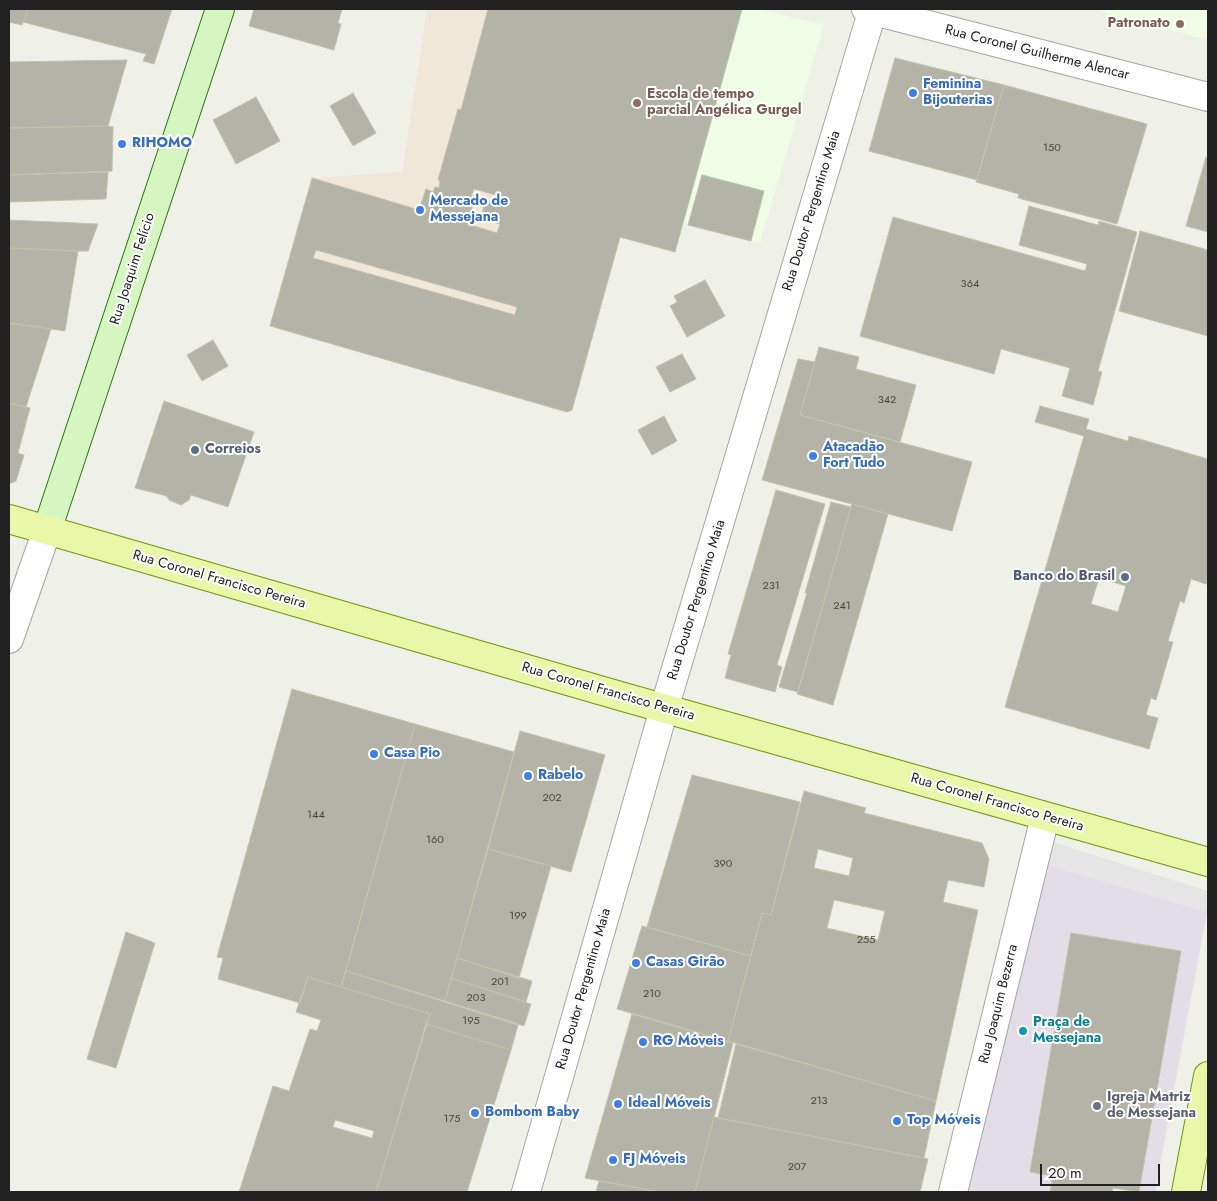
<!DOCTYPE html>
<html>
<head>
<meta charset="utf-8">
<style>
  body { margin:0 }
  #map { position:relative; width:1217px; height:1201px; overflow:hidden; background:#eff1e9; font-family:Jost,sans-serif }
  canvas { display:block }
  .frame { position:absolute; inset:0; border:10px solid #212121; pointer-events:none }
  .scale { position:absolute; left:1040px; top:1164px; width:120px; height:22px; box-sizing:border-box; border:2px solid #212121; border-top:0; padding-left:6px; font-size:15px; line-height:18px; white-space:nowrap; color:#212121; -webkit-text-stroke:4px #fff; paint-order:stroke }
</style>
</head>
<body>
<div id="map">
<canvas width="1217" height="1201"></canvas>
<div class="frame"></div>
<div class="scale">20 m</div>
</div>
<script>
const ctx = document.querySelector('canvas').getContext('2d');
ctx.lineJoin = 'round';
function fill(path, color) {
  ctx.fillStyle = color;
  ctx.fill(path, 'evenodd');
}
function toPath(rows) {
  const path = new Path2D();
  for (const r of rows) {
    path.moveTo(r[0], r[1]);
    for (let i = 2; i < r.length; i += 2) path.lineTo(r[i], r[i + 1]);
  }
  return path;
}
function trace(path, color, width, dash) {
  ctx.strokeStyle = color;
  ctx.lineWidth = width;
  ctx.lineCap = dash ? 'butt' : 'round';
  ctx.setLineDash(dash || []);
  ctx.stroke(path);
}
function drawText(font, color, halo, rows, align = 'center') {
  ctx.font = font + ' Jost,sans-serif';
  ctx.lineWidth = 4;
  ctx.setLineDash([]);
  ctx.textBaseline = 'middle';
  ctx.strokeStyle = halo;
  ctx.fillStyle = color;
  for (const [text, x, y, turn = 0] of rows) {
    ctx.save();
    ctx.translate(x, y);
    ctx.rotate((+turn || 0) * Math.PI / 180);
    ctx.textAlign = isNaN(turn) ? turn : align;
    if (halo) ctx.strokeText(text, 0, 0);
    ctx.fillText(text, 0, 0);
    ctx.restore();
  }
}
const commercial = toPath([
  [427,9,488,9,453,182,620,237,572,410,567,412,270,326,312,178,402,172]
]);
const education = toPath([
  [498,9,759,9,824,25,760,243,683,223,675,252,620,237,453,182],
  [1093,9,1208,9,1208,40]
]);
const parking = toPath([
  [1040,838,1208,891,1207,912,1034,861]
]);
const plaza = toPath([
  [1034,861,1207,912,1155,1192,1139,1192,1180,952,1072,933,1030,1171,1053,1176,1050,1192,953,1192]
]);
const building = toPath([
  [9,9,28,9,22,25,9,22,9,9],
  [28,9,172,9,154,64,143,61,146,54,23,22,28,9],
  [254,9,342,9,338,23,341,24,334,50,249,26,254,9],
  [488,9,742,9,675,252,620,237,572,410,567,412,270,326,312,178,419,210,426,189,433,192,435,187,439,188,440,180,438,180,458,109,461,110,488,9],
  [474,189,503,197,501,205,485,201,481,219,500,224,497,233,467,224,475,197,471,196,474,189],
  [316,250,517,307,515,315,313,258,316,250],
  [895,58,1004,85,977,180,869,151,895,58],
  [127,60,108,126,9,128,9,62,127,60],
  [1004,85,1147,124,1117,224,1018,198,1019,194,976,182,1004,85],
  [353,93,376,133,353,146,330,106,353,93],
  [256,97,280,141,236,164,213,120,256,97],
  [108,126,113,127,112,171,9,175,9,128,108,126],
  [1206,157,1208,158,1208,232,1186,226,1206,157],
  [108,172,106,199,9,202,9,175,108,172],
  [702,175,764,191,751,241,688,225,702,175],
  [1029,206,1098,225,1099,221,1137,232,1098,371,1102,372,1093,405,1062,396,1070,368,1001,349,994,374,860,336,893,217,1085,271,1087,264,1019,245,1029,206],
  [9,220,98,224,88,251,78,251,9,248,9,220],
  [1140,231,1208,250,1208,336,1119,311,1140,231],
  [9,248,78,251,65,331,9,323,9,248],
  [705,280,725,316,687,337,670,306,677,302,674,296,705,280],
  [9,323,51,329,26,407,9,403,9,323],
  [213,340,228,366,202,381,187,355,213,340],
  [819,347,859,357,856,369,916,385,900,442,800,415,819,347],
  [682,354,696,379,670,392,656,367,682,354],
  [798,359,815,362,800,415,972,462,952,531,762,480,798,359],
  [164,401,254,432,228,507,191,495,189,500,181,505,169,500,167,496,135,488,164,401],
  [9,403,30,408,18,453,24,455,16,481,9,484,9,403],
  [1040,406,1089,419,1086,429,1128,441,1129,436,1208,459,1208,576,1206,584,1191,579,1184,603,1180,601,1168,641,1173,642,1156,700,1151,698,1146,715,1158,718,1149,749,1005,707,1084,436,1035,422,1040,406],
  [1099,578,1126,586,1118,612,1091,604,1099,578],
  [664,416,677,441,652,455,638,430,664,416],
  [776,490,825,504,777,665,782,667,775,692,725,678,731,655,728,654,776,490],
  [831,502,851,507,798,692,779,687,807,593,805,593,831,502],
  [852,504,888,514,833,705,797,694,852,504],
  [292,689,415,724,341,987,308,977,300,1003,218,979,223,958,217,957,292,689],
  [415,724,514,752,445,1001,346,971,415,724],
  [520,731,605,755,571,872,488,849,520,731],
  [692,775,800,802,771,915,762,913,751,956,647,927,692,775],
  [804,791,866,808,864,813,982,843,989,859,984,887,948,880,943,902,978,910,936,1101,728,1041,762,913,771,915,804,791],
  [818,849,853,858,849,876,814,868,818,849],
  [834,900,885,911,878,940,827,928,834,900],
  [488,849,551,866,519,978,457,958,488,849],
  [642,926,751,956,728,1041,617,1009,642,926],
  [126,932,155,943,116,1068,87,1059,126,932],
  [1071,933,1181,951,1139,1192,1113,1188,1112,1192,1050,1192,1053,1176,1030,1172,1071,933],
  [457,958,532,981,526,1002,451,978,457,958],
  [346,971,518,1025,511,1050,426,1024,430,1014,341,987,346,971],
  [308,977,430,1014,376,1192,239,1192,273,1086,289,1091,310,1029,317,1031,321,1020,296,1012,308,977],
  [335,1120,374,1131,372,1138,333,1127,335,1120],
  [451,978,531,1004,524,1026,445,1001,451,978],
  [632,1014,733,1043,695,1192,660,1192,585,1178,632,1014],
  [426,1024,511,1050,467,1192,376,1192,426,1024],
  [736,1044,936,1101,924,1158,718,1118,736,1044],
  [714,1117,928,1159,920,1192,695,1192,714,1117],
  [599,1181,660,1192,596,1192,599,1181]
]);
const street = toPath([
  [866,9,1208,97],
  [9,639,47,530],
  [526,1192,664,709,873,9],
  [953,1192,1045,817]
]);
const secondary = toPath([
  [47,530,220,9]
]);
const primary = toPath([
  [9,519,620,696,1208,862],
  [1186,1192,1208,1076]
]);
const markers = [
  [1180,24,5,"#8d6e63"],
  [913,93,5,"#3f7fe0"],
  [637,103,5,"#8d6e63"],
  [122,144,5,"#3f7fe0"],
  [420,210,5,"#3f7fe0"],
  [195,450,5,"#5c6f8a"],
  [813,456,5,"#3f7fe0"],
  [1125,577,5,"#5c6f8a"],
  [374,754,5,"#3f7fe0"],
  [528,776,5,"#3f7fe0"],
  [636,963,5,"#3f7fe0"],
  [1023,1031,5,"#0f9aa8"],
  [643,1042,5,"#3f7fe0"],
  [618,1104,5,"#3f7fe0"],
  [1097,1106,5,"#6b7280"],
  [475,1113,5,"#3f7fe0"],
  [897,1121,5,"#3f7fe0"],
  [613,1160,5,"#3f7fe0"]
];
const numberNames = [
  ["150",1052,148],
  ["364",970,284],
  ["342",887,400],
  ["231",771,586],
  ["241",842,606],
  ["202",552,798],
  ["144",316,815],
  ["160",435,840],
  ["390",723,864],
  ["199",518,916],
  ["255",866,940],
  ["201",500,982],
  ["210",652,994],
  ["203",476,998],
  ["195",471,1021],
  ["213",819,1101],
  ["175",452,1119],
  ["207",797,1167]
];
const educationNames = [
  ["Patronato",1170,24],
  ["Escola de tempo",647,95,"left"],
  ["parcial Angélica Gurgel",647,111,"left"]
];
const streetNames = [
  ["Rua Coronel Guilherme Alencar",1037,53,14],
  ["Rua Doutor Pergentino Maia",812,211,-73],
  ["Rua Joaquim Felício",133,269,-72],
  ["Rua Coronel Francisco Pereira",219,580,16],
  ["Rua Doutor Pergentino Maia",697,600,-73],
  ["Rua Coronel Francisco Pereira",608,692,16],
  ["Rua Coronel Francisco Pereira",997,803,16],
  ["Rua Doutor Pergentino Maia",584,989,-74],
  ["Rua Joaquim Bezerra",999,1004,-76]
];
const shopNames = [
  ["Feminina",923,85],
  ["Bijouterias",923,101],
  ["RIHOMO",132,144],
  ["Mercado de",430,202],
  ["Messejana",430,218],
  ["Atacadão",823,448],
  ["Fort Tudo",823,464],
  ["Casa Pio",384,754],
  ["Rabelo",538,776],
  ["Casas Girão",646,963],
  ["RG Móveis",653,1042],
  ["Ideal Móveis",628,1104],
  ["Bombom Baby",485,1113],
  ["Top Móveis",907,1121],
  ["FJ Móveis",623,1160]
];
const serviceNames = [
  ["Correios",205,450],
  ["Banco do Brasil",1115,577,"right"]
];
const cultureNames = [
  ["Praça de",1033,1023],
  ["Messejana",1033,1039]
];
const worshipNames = [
  ["Igreja Matriz",1107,1098],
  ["de Messejana",1107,1114]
];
fill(commercial, '#f0e7d9');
fill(education, '#effde5');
fill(parking, '#e5e5e5');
fill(plaza, '#e2dde7');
fill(building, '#b3b3a7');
trace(building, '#c1c2ac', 1);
trace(street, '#a5a5a5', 30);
trace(secondary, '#2c740c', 30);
trace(primary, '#72950a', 30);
trace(street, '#fff', 28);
trace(secondary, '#d5f6c1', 28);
trace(primary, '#ebf7a8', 28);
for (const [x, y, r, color] of markers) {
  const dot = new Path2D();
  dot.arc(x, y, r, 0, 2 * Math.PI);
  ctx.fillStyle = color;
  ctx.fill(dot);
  trace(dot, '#fff', 2);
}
drawText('11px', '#464642', null, numberNames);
drawText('bold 14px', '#785e54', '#fff', educationNames, 'right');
drawText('14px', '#212121', '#fff', streetNames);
drawText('bold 14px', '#366cbe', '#fff', shopNames, 'left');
drawText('bold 14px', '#4e5e75', '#fff', serviceNames, 'left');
drawText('bold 14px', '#0d838f', '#fff', cultureNames, 'left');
drawText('bold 14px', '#5b616d', '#fff', worshipNames, 'left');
</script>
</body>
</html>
